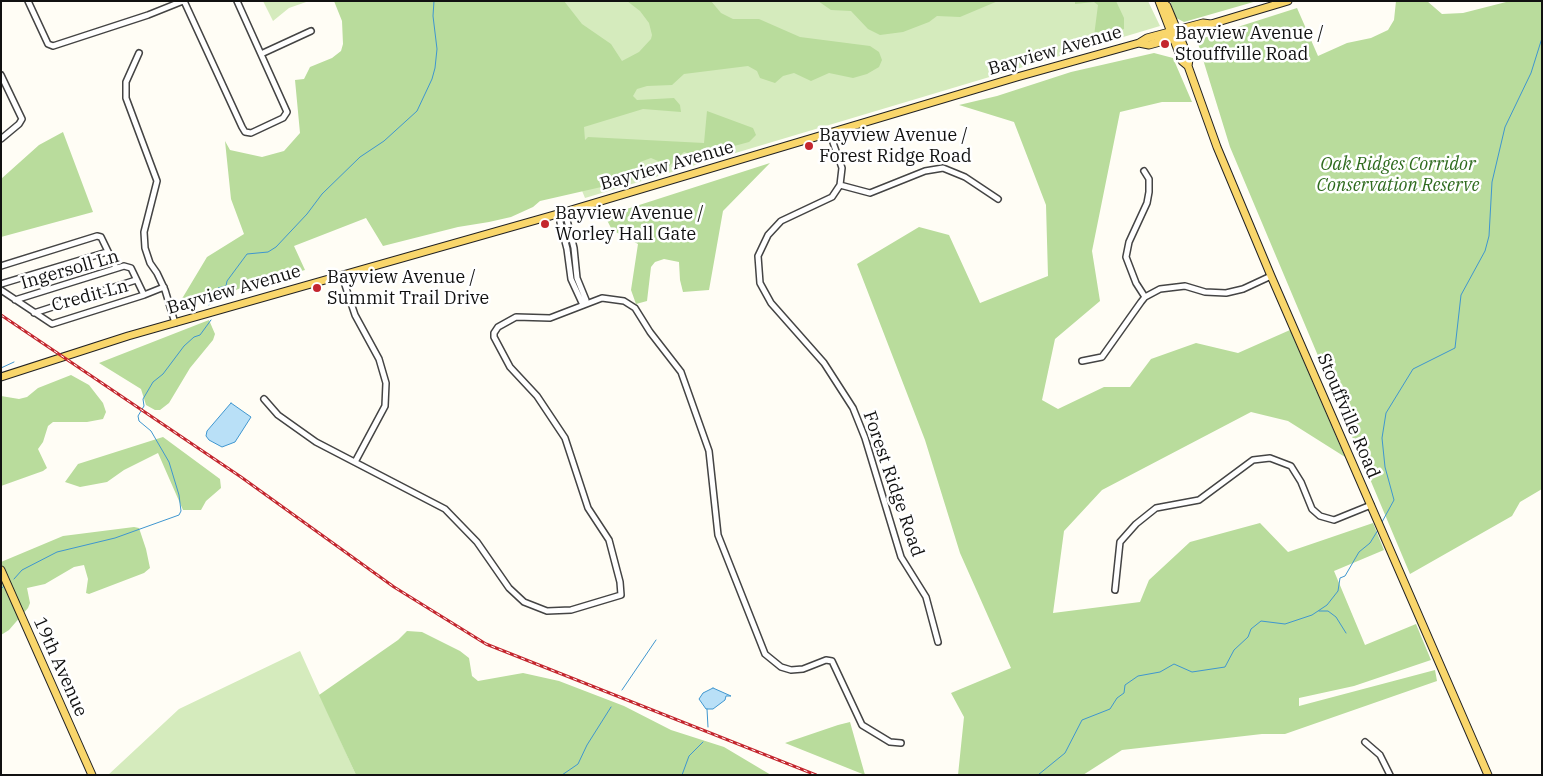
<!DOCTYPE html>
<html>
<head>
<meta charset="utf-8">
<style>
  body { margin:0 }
  #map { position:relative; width:1543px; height:776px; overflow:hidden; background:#fffdf5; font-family:"IBM Plex Serif",serif }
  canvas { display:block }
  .frame { position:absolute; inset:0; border:2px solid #111; pointer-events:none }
</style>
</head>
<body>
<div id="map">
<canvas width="1543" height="776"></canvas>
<div class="frame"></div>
</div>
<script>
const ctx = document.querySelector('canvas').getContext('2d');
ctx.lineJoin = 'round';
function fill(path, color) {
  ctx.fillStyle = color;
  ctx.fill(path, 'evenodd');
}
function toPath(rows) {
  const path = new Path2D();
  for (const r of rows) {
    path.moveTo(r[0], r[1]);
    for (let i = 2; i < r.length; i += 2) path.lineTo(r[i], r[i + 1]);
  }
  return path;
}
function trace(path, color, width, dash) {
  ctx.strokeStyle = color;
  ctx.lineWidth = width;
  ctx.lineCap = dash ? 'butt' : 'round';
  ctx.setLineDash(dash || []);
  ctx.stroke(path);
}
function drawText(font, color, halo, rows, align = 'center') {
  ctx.font = font + ' "IBM Plex Serif",serif';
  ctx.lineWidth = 5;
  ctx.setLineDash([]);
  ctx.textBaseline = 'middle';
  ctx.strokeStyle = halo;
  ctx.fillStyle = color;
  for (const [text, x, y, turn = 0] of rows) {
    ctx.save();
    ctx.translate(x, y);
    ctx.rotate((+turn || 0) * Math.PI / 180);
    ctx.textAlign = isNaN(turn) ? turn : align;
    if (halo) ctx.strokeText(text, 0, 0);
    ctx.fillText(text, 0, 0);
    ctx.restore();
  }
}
const green = toPath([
  [263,1,309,1,289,8,273,21],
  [504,1,1148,1,1160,26,585,198],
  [300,651,356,775,108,775,179,709]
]);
const forest = toPath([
  [334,1,564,1,582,24,611,44,622,61,639,52,651,39,652,35,649,23,640,11,627,1,711,1,721,13,733,19,759,19,800,37,870,46,879,52,882,60,879,67,867,74,853,78,829,73,811,81,794,73,783,76,775,83,760,78,757,71,748,66,684,74,672,85,647,86,637,89,633,96,637,100,674,98,680,105,681,112,643,109,584,127,585,140,588,137,704,143,707,111,753,128,756,135,749,142,712,152,693,155,684,152,666,169,658,161,651,158,640,162,640,172,632,180,540,201,533,207,511,217,489,222,458,227,383,246,366,218,294,246,305,270,243,287,222,296,183,304,180,302,207,257,244,234,231,199,225,141,230,150,262,157,284,151,300,133,295,80,304,79,310,67,332,58,341,51,343,44,342,21],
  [818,1,998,1,960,17,937,16,929,22,903,32,880,35,868,29,851,11,831,10],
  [1075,1,1116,1,1124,18,1124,29,1094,36,1098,5,1094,2,1075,4],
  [1170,1,1257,1,1184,22,1176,18],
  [1396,1,1427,1,1442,14,1463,13,1510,1,1542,1,1542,489,1520,502,1512,516,1410,574,1230,147,1197,40,1297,8,1318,56,1347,43,1371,38,1388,30,1394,20],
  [1154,53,1173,58,1192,102,1162,102,1120,112,1092,251,1100,301,1055,339,1042,400,1058,409,1104,387,1130,387,1151,359,1196,343,1238,353,1290,330,1345,457,1288,421,1251,412,1102,490,1064,531,1053,613,1140,602,1149,580,1190,542,1260,523,1288,552,1373,523,1384,550,1334,571,1365,645,1416,624,1431,660,1354,686,1299,698,1299,706,1435,670,1437,681,1285,734,1262,734,1122,750,1083,775,958,775,964,717,951,693,1011,668,960,553,925,440,857,264,919,227,949,235,980,303,1048,276,1046,205,1014,122,959,105,997,96,1071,72],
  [63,132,93,212,1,237,1,179,39,145],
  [770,163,723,211,709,290,683,292,680,280,679,262,664,259,655,262,651,267,647,301,636,304,631,290,638,244,612,230,605,216],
  [209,320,215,334,213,340,190,368,169,403,160,410,155,410,146,405,141,389,99,363],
  [71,375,89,385,103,403,106,412,103,419,87,422,53,422,48,426,43,442,38,449,47,468,43,471,1,486,1,396,19,399,27,397,38,388],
  [163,437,220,479,221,488,206,501,201,510,183,510,158,453,124,470,107,482,80,487,65,482,78,464],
  [134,527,139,528,146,549,150,568,144,573,89,594,86,593,88,579,84,565,74,567,45,584,27,588,30,603,28,608,9,630,1,635,1,562,63,536],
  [407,631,422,632,460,651,469,658,472,676,478,681,523,673,559,681,624,706,671,730,724,747,771,775,356,775,319,695,398,640],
  [850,722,865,775,785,743,838,725]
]);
const water = toPath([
  [231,403,251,417,235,442,222,447,209,440,206,436,207,431,231,403],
  [713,688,731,696,726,696,725,700,713,709,706,709,699,699,703,693,713,688]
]);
const stream = toPath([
  [209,305,218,288,226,286,227,281,247,254,268,252,276,247,307,214,322,194,360,157,384,141,417,111,432,79,435,68,437,49,433,16,434,1],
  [1,368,14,362],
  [1382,522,1394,500,1385,467,1382,438,1386,413,1413,369,1455,348,1461,295,1485,251,1489,236,1492,182,1505,127,1531,73,1542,38],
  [14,579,22,570,57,552,115,538,179,515,181,511,179,495,169,462,151,431,139,421,138,416,144,406,143,399,153,382,163,374,184,346,194,337,200,335,211,320],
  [1,589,4,586],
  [1319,611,1328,611,1336,617,1346,633],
  [622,690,656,640],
  [707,709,708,727],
  [562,775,578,764,587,745,611,707],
  [682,775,689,756,703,742],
  [1038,775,1065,753,1082,720,1110,709,1117,698,1124,693,1125,685,1138,676,1160,672,1174,664,1192,672,1225,667,1234,650,1248,637,1251,629,1261,621,1285,624,1312,615,1327,605,1338,591,1340,578,1345,576,1359,552,1370,543,1378,530]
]);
const minor = toPath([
  [28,1,48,44,53,46,148,15,183,1],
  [184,1,242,127,245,132,251,133,283,118,287,112,237,1],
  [139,53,126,82,126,98,157,181,144,232,145,248,150,263,157,273,165,290,175,323],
  [261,54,311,31],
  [1,75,22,119,19,124,1,139],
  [830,134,842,168,840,185,832,197,781,221,768,235,758,256,760,283,771,303,824,363,853,408,865,438,901,557,926,597,938,642],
  [1144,171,1149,179,1149,192,1147,203,1129,242,1126,257,1136,283,1145,297],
  [840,185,870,193,925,171,943,168,965,177,998,199],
  [561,213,567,220,574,248,577,278,586,300,583,305],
  [561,213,560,222,567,249,571,279,583,305],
  [1,266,97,236,101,237,116,268],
  [342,276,355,315,379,359,386,383,385,406,355,462],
  [1,284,107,252],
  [1,290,52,324,144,295,164,287],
  [15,300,124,266,131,268,144,295],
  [34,313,136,280],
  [1082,361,1102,357,1141,302,1145,297,1160,289,1185,286,1205,292,1226,293,1243,289,1271,276],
  [264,399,278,415,316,442,445,509,477,542,509,588,524,602,547,611,571,610,621,595,620,582,609,540,588,508,565,438,537,396,510,367,494,337,494,333,498,327,516,317,550,318,602,298,624,301,635,308,650,332,681,372,709,451,718,535,765,654,781,667,791,670,803,669,826,660,832,661,862,725,890,742,901,743],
  [1115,590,1120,542,1136,524,1156,508,1199,500,1253,460,1270,458,1291,466,1301,482,1312,509,1320,516,1334,520,1371,505],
  [1365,742,1380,755,1390,775]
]);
const major = toPath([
  [1159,1,1182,61,1188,66],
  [1161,1,1167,6,1189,59,1188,66,1217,147,1271,276,1488,775],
  [1139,43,1149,45,1186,35,1205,30,1211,24],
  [1,377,128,336,561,213,1017,77,1139,43,1147,38,1203,23,1211,24,1288,1],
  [1,570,92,775]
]);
const rail = toPath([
  [1,315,241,477,394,587,486,644,816,775]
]);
const markers = [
  [1165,44,5,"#c4262e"],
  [809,146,5,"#c4262e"],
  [545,224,5,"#c4262e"],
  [317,288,5,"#c4262e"]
];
const poiNames = [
  ["Bayview Avenue /",1175,34],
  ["Stouffville Road",1175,55],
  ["Bayview Avenue /",819,136],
  ["Forest Ridge Road",819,157],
  ["Bayview Avenue /",555,214],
  ["Worley Hall Gate",555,235],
  ["Bayview Avenue /",327,278],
  ["Summit Trail Drive",327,299]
];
const streetNames = [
  ["Bayview Avenue",1055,51,-16],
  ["Bayview Avenue",667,166,-16],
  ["Ingersoll Ln",70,270,-16],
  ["Bayview Avenue",234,290,-16],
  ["Credit Ln",90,296,-15],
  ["Stouffville Road",1348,416,67],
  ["Forest Ridge Road",893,484,71],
  ["19th Avenue",60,667,66]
];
const parkNames = [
  ["Oak Ridges Corridor",1398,165],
  ["Conservation Reserve",1398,186]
];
fill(green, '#d5ebbd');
fill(forest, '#b9dc9c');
fill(water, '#b9e0f7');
trace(water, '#3f96cf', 1);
trace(stream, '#3f96cf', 1);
trace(minor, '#444', 8);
trace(major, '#222', 9);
trace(minor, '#fff', 5);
trace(major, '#f9d66b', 7);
trace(rail, '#c4262e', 3);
trace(rail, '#fff', 1, [4]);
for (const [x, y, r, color] of markers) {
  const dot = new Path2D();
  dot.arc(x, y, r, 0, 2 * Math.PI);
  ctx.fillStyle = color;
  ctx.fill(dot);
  trace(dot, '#fff', 2);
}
drawText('18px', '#111', '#fff', poiNames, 'left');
drawText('18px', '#111', '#fff', streetNames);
drawText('italic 18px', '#2f6b1f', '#fff', parkNames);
</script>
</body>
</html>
